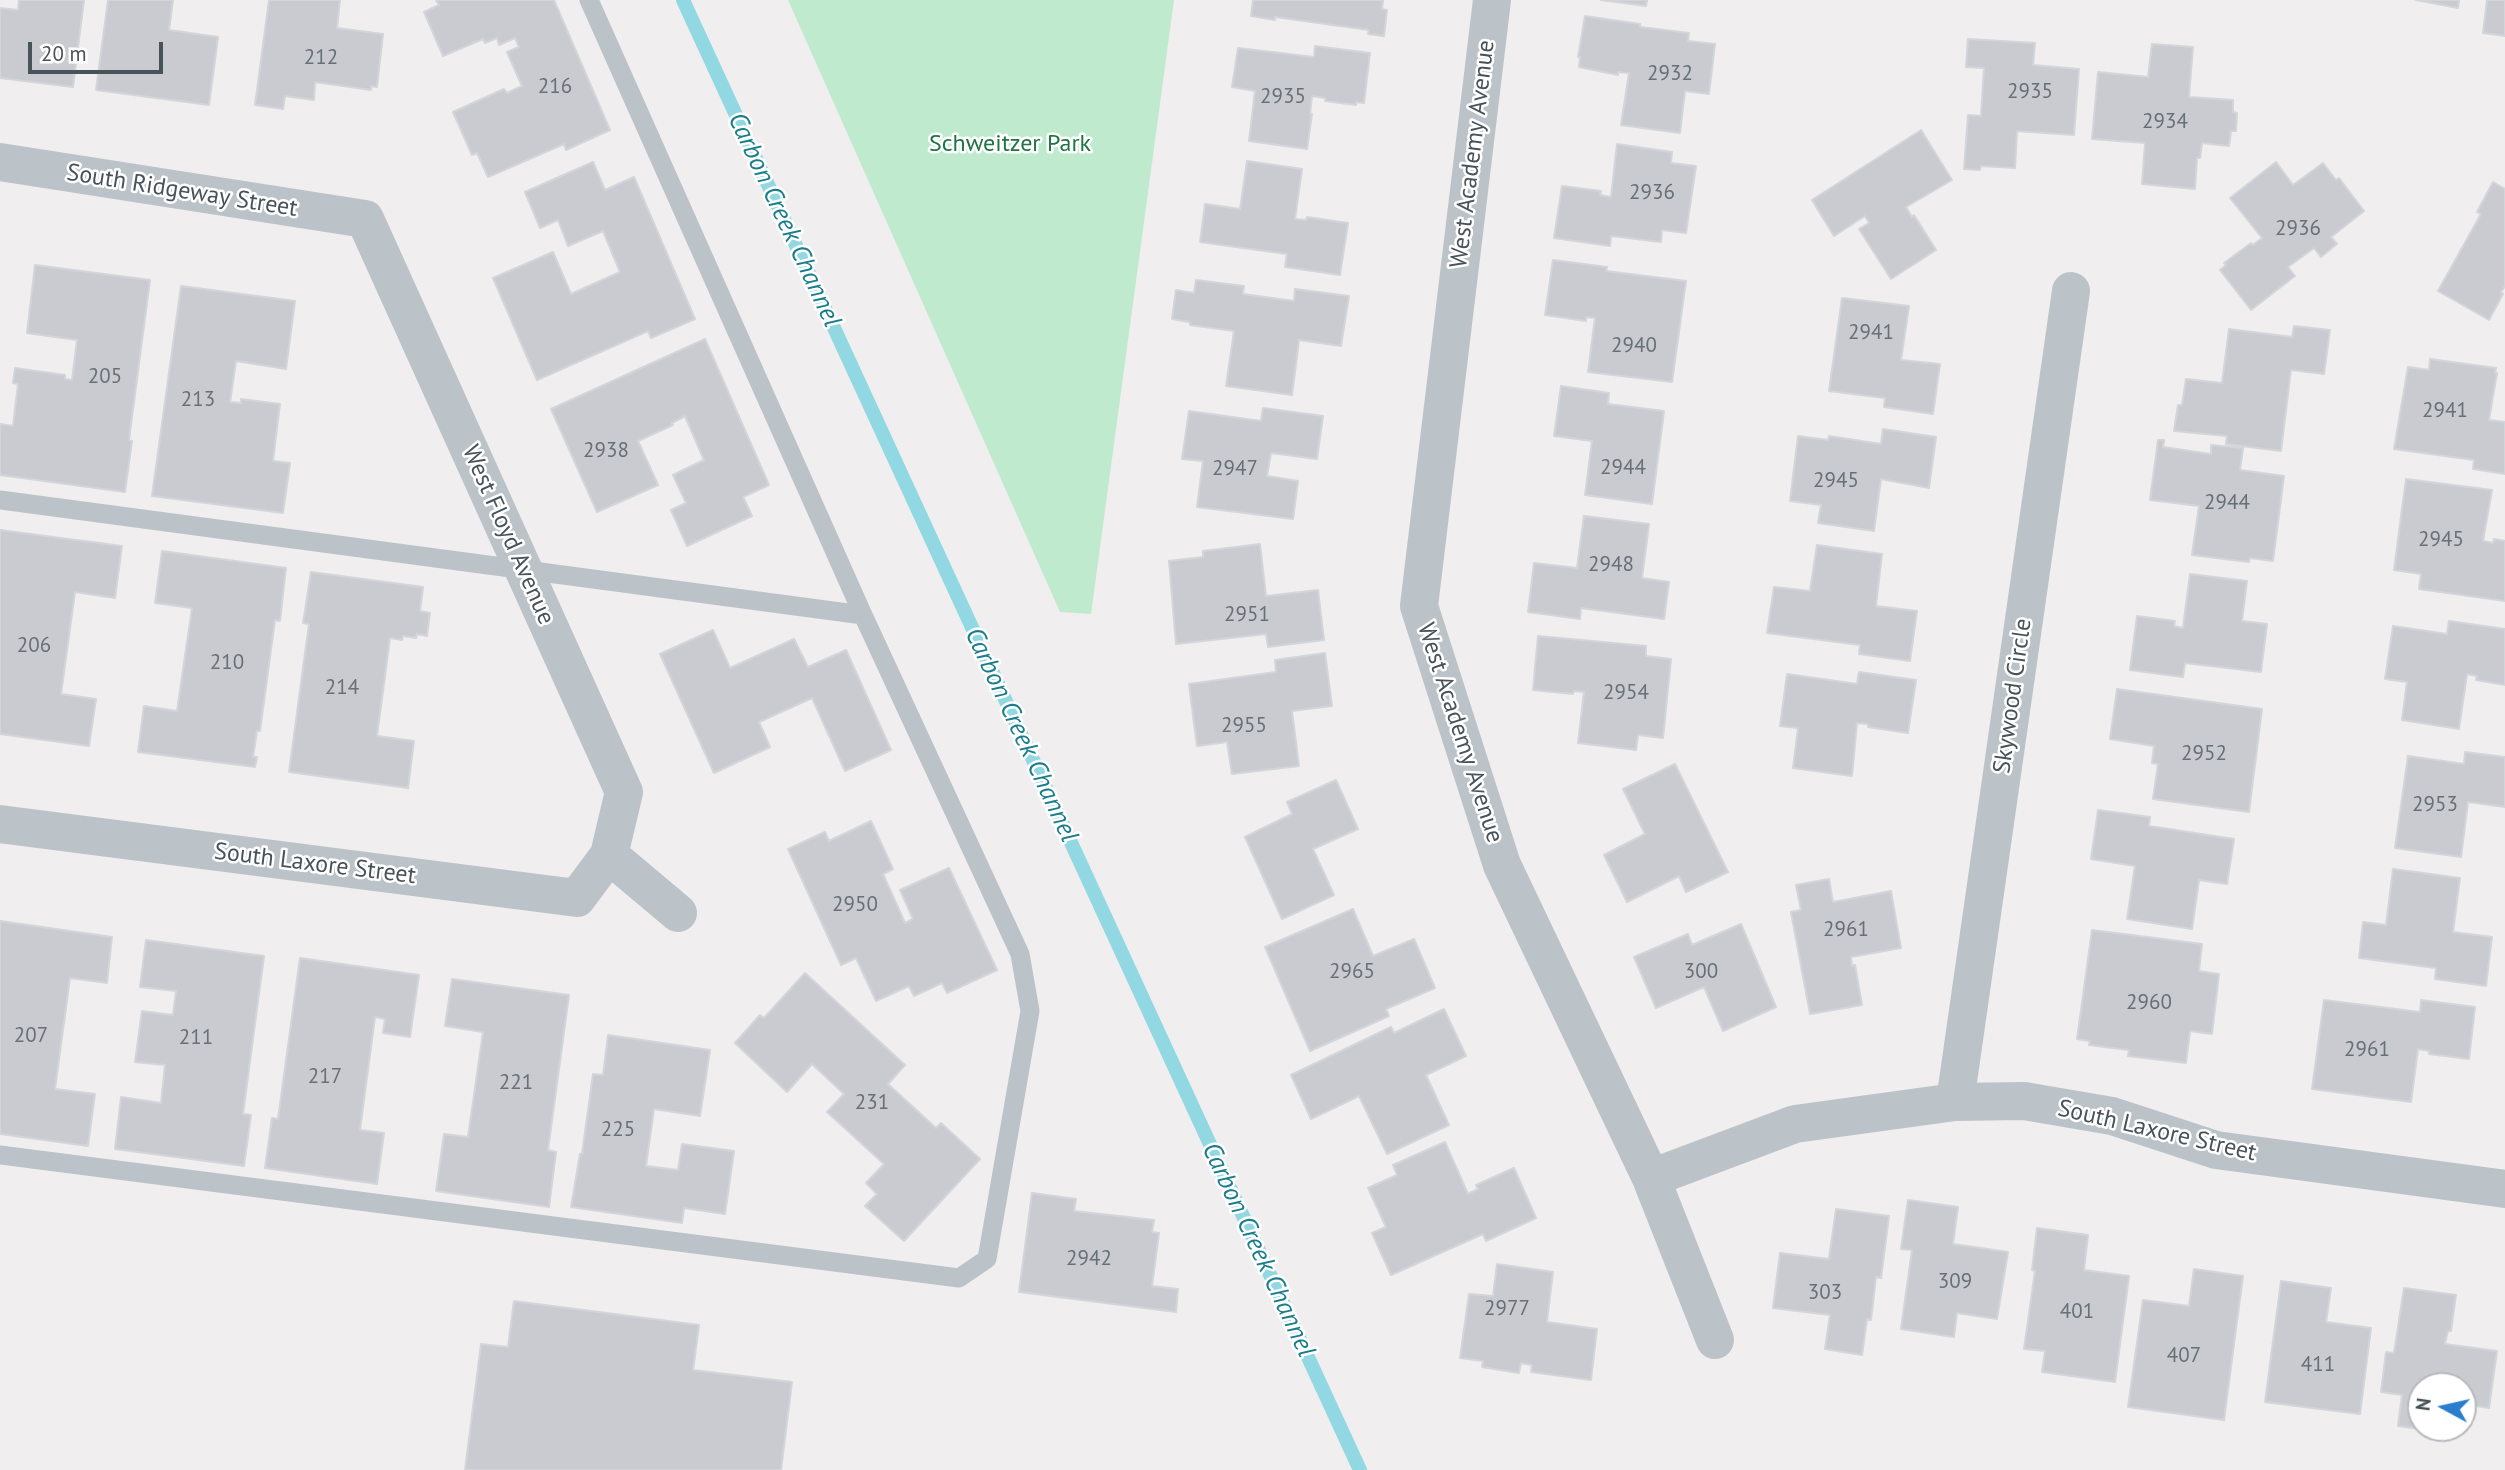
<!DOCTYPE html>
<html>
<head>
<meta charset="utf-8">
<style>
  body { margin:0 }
  #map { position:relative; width:2505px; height:1470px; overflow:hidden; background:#f0eeee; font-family:"PT Sans",sans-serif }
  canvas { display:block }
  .north { position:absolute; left:2407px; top:1372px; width:70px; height:70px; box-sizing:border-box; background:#fff; border:2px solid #b6babd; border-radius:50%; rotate:278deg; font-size:19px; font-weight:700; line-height:28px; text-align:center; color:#485259 }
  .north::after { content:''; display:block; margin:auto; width:24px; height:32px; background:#2b7ecd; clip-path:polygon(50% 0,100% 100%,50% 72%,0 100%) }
  .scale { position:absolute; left:28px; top:42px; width:135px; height:32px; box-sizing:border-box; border:4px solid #485259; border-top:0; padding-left:9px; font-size:21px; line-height:24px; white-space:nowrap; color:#485259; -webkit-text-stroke:5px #fff; paint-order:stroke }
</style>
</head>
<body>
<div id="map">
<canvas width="2505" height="1470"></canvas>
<div class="north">N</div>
<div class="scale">20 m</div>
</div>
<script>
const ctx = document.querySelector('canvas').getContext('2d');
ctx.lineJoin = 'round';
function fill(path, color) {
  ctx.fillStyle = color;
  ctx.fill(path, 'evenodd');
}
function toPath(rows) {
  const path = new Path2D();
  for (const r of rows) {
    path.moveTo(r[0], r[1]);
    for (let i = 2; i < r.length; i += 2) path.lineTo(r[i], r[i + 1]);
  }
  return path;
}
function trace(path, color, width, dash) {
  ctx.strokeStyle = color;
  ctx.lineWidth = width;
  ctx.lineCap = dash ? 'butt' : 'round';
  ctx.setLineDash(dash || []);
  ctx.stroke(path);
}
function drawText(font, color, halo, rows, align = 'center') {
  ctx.font = font + ' "PT Sans",sans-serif';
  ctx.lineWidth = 5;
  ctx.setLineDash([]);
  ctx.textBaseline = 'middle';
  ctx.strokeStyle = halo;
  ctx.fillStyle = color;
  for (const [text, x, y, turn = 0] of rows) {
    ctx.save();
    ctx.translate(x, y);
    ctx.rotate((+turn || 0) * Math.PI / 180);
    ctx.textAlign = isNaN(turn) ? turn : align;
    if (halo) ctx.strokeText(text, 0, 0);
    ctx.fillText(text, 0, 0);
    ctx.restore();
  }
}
const green = toPath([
  [788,0,1174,0,1091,614,1060,612]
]);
const stream = toPath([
  [683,0,1360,1470]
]);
const building = toPath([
  [19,0,84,0,73,87,0,78,0,8,18,10,19,0],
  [108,0,173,0,169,30,218,37,209,105,96,90,108,0],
  [269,0,340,0,337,28,383,34,377,87,371,86,371,90,315,82,314,100,285,96,283,109,255,105,269,0],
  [436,0,554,0,610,130,566,150,564,144,488,177,477,153,472,155,453,112,504,89,507,93,522,86,507,52,519,47,515,38,499,45,497,38,485,43,483,39,443,56,424,12,439,5,436,0],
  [1253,0,1383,0,1382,9,1387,10,1384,36,1368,34,1369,30,1275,17,1275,20,1251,16,1253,0],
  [1601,0,1647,0,1646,6,1601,0],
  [2416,0,2459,0,2458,8,2416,0],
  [2487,0,2505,0,2505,36,2483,33,2487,0],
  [1585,16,1640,24,1640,27,1689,33,1688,41,1715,44,1709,94,1685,91,1680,133,1621,125,1629,73,1618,72,1618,75,1579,67,1580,57,1578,57,1585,16],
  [1968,39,2035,43,2033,65,2079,69,2074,135,2017,131,2015,168,1981,166,1980,170,1964,169,1968,115,1981,116,1984,68,1966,67,1968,39],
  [2152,44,2193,47,2189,97,2233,100,2233,112,2237,113,2236,131,2231,131,2229,146,2202,143,2200,158,2197,158,2195,189,2142,184,2145,143,2092,139,2098,72,2148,77,2152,44],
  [1315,46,1370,53,1364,103,1356,102,1356,105,1325,101,1325,98,1312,96,1310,114,1312,114,1307,149,1249,141,1255,91,1232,87,1238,48,1314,57,1315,46],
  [1921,130,1952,180,1906,207,1912,217,1914,215,1936,250,1891,279,1859,229,1869,223,1865,216,1834,236,1812,200,1921,130],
  [1617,144,1672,152,1671,163,1696,166,1686,233,1662,230,1661,242,1611,236,1610,246,1554,238,1562,186,1601,191,1600,195,1611,197,1617,144],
  [1247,161,1302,169,1295,219,1306,220,1307,217,1348,223,1340,275,1285,267,1287,254,1200,242,1205,204,1240,209,1247,161],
  [593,162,605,190,634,177,695,319,651,338,648,331,537,380,493,278,553,252,571,294,620,272,603,231,568,246,558,220,540,228,525,192,593,162],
  [2276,162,2293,185,2323,163,2336,180,2339,178,2364,211,2331,237,2337,244,2321,257,2314,248,2288,267,2295,276,2251,310,2220,270,2226,265,2224,263,2251,243,2253,245,2262,238,2230,198,2276,162],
  [2493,182,2505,189,2505,286,2501,292,2503,294,2489,320,2438,291,2481,214,2477,212,2493,182],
  [1553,260,1607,267,1606,271,1686,281,1672,382,1588,372,1595,318,1586,317,1586,321,1545,315,1553,260],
  [35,265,150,280,129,440,132,441,125,492,0,475,0,424,13,426,18,384,13,383,15,368,65,375,65,379,72,380,77,340,27,333,35,265],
  [1196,280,1244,286,1243,294,1294,301,1295,289,1349,296,1341,346,1299,340,1292,395,1226,386,1234,331,1190,325,1190,322,1172,319,1176,290,1194,293,1196,280],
  [181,286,295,301,286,369,236,361,230,402,241,403,241,399,280,404,273,461,290,463,283,513,152,496,181,286],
  [1842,298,1909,306,1901,360,1940,364,1933,414,1884,407,1885,398,1829,391,1842,298],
  [2294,326,2330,330,2324,374,2291,370,2281,451,2226,444,2227,436,2174,431,2178,405,2182,405,2186,379,2222,383,2229,329,2292,337,2294,326],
  [705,339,769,485,743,497,752,516,687,546,671,510,686,503,673,475,704,460,685,416,672,423,673,425,638,441,658,485,597,512,551,409,705,339],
  [2430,359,2496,368,2495,373,2497,373,2489,420,2505,422,2505,474,2473,469,2474,460,2394,449,2408,367,2429,370,2430,359],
  [1561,386,1609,393,1608,404,1664,411,1652,504,1585,495,1592,441,1554,436,1561,386],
  [1263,408,1323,416,1317,459,1271,453,1267,476,1298,481,1293,519,1197,507,1203,461,1182,459,1189,411,1261,421,1263,408],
  [1883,429,1936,437,1929,488,1881,479,1874,531,1818,523,1821,505,1790,501,1798,436,1828,440,1829,436,1881,444,1883,429],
  [2158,440,2164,440,2163,447,2211,454,2211,445,2243,448,2240,470,2284,476,2273,561,2250,558,2249,562,2192,555,2199,506,2150,500,2158,440],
  [2406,479,2492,490,2483,541,2493,543,2494,539,2505,541,2505,601,2419,589,2421,574,2394,570,2406,479],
  [1584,516,1649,524,1642,578,1669,582,1664,619,1581,608,1580,619,1528,612,1534,563,1577,568,1584,516],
  [0,530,122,546,115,598,75,592,61,694,96,699,89,746,0,734,0,530],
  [1260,544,1266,596,1318,590,1324,640,1268,647,1266,634,1176,644,1169,561,1203,557,1203,551,1260,544],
  [1817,545,1882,554,1876,606,1917,611,1910,661,1859,654,1860,645,1767,633,1774,587,1810,591,1817,545],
  [162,551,286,568,280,621,275,620,260,731,257,731,253,757,257,757,255,767,138,752,144,706,177,711,192,608,155,603,162,551],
  [311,572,423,587,420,611,430,613,427,636,417,634,416,638,403,636,402,640,390,638,377,736,414,741,408,788,289,772,309,624,303,623,311,572],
  [2190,574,2247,581,2242,621,2267,624,2261,672,2185,663,2183,677,2130,670,2137,616,2175,621,2174,626,2183,628,2190,574],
  [2449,621,2505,629,2505,685,2476,680,2477,676,2467,674,2459,729,2402,720,2407,682,2385,679,2393,626,2447,634,2449,621],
  [713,630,730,668,794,639,808,667,846,650,891,750,845,771,812,698,759,722,770,747,714,773,660,654,713,630],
  [1538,636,1646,646,1646,656,1671,659,1663,738,1638,735,1636,750,1578,743,1584,692,1574,691,1573,694,1533,690,1538,636],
  [1325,653,1332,706,1292,711,1299,766,1232,774,1227,742,1197,746,1189,684,1276,672,1275,660,1325,653],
  [1859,672,1916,680,1908,733,1868,727,1868,724,1857,723,1852,776,1793,768,1798,728,1780,726,1787,674,1857,684,1859,672],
  [2117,689,2262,709,2249,812,2153,799,2158,764,2152,763,2154,746,2110,739,2117,689],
  [2465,752,2505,757,2505,807,2468,802,2461,857,2395,848,2408,756,2464,764,2465,752],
  [1675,764,1728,872,1686,892,1679,876,1627,902,1604,855,1645,834,1623,789,1675,764],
  [1336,780,1358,829,1313,849,1334,895,1282,919,1245,837,1292,814,1287,802,1336,780],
  [2098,810,2150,817,2149,826,2234,839,2227,884,2199,880,2192,929,2127,919,2135,866,2091,859,2098,810],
  [871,821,893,869,883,874,905,923,913,919,900,890,949,868,997,970,947,993,942,983,914,996,909,986,876,1001,856,958,841,965,788,849,825,832,829,841,871,821],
  [2393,869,2460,878,2453,932,2492,937,2486,986,2435,979,2436,968,2359,958,2363,922,2386,925,2393,869],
  [1829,879,1833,902,1891,891,1901,948,1851,957,1852,966,1855,965,1862,1005,1810,1014,1791,912,1801,910,1796,885,1829,879],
  [1353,909,1373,956,1414,939,1435,988,1386,1009,1389,1016,1310,1051,1265,947,1353,909],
  [0,921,112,937,107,983,70,978,55,1089,95,1094,88,1146,0,1134,0,921],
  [1741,924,1776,1007,1723,1031,1704,987,1656,1008,1634,957,1688,934,1692,945,1741,924],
  [2092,930,2202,944,2199,971,2219,974,2212,1034,2190,1031,2186,1063,2128,1056,2129,1050,2089,1045,2090,1041,2077,1039,2092,930],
  [146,940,264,956,243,1114,251,1115,244,1166,115,1149,121,1097,161,1103,165,1065,135,1062,142,1011,173,1015,176,991,140,987,146,940],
  [300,958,419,975,410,1037,383,1033,385,1019,375,1017,360,1130,384,1133,377,1184,265,1168,272,1118,278,1119,300,958],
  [805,973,905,1065,888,1084,936,1128,941,1123,980,1159,904,1241,865,1206,877,1194,866,1183,884,1164,827,1112,844,1094,812,1064,787,1092,735,1043,760,1015,764,1018,805,973],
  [452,979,569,995,548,1150,556,1152,549,1207,436,1191,444,1134,468,1137,483,1032,445,1026,452,979],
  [2324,1000,2420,1012,2421,1000,2475,1007,2469,1059,2429,1054,2429,1051,2418,1049,2411,1102,2312,1089,2324,1000],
  [1444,1009,1466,1056,1426,1075,1449,1125,1387,1154,1359,1096,1311,1119,1291,1075,1391,1027,1394,1033,1444,1009],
  [608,1035,710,1050,700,1116,654,1109,646,1166,678,1170,682,1144,734,1151,725,1214,684,1208,682,1223,571,1207,580,1154,582,1154,593,1074,603,1075,608,1035],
  [1445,1142,1468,1194,1478,1189,1476,1185,1514,1168,1536,1218,1486,1241,1483,1234,1391,1275,1372,1233,1386,1227,1368,1188,1397,1175,1393,1165,1445,1142],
  [1032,1193,1076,1199,1074,1211,1154,1220,1152,1232,1159,1233,1152,1286,1178,1289,1176,1312,1019,1292,1032,1193],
  [1908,1200,1958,1207,1953,1244,2008,1252,1997,1319,1957,1313,1954,1337,1901,1329,1912,1250,1901,1249,1908,1200],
  [1836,1209,1889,1216,1881,1278,1876,1277,1871,1320,1867,1319,1862,1355,1825,1349,1830,1315,1773,1308,1780,1253,1829,1259,1836,1209],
  [2037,1228,2088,1235,2084,1270,2129,1276,2115,1382,2042,1372,2045,1351,2024,1349,2035,1271,2032,1270,2037,1228],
  [1497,1264,1553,1272,1547,1322,1597,1329,1591,1380,1531,1372,1532,1365,1521,1363,1519,1373,1482,1367,1483,1361,1460,1358,1469,1294,1493,1296,1497,1264],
  [2194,1269,2243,1276,2224,1420,2128,1407,2143,1300,2189,1306,2194,1269],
  [2281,1281,2331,1288,2326,1322,2371,1328,2360,1414,2265,1402,2281,1281],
  [2404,1288,2456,1295,2451,1331,2448,1331,2445,1344,2497,1351,2489,1408,2463,1404,2463,1386,2421,1386,2421,1428,2434,1428,2434,1431,2398,1426,2402,1395,2381,1392,2386,1352,2394,1353,2404,1288],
  [514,1301,699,1325,693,1370,792,1382,781,1470,465,1470,481,1344,508,1347,514,1301]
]);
const lane = toPath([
  [589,0,863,615],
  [0,500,863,615,1020,954,1030,1011,987,1259,959,1278,0,1155]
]);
const street = toPath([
  [1492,0,1419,606,1502,865,1651,1178,1715,1340],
  [0,162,365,219,624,792,609,855,577,898,0,824],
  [609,855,678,913],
  [1955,1102,2071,291],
  [1651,1178,1795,1124,1955,1102,2024,1101,2112,1116,2216,1150,2505,1189]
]);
const numberNames = [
  ["212",321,58],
  ["2932",1670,74],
  ["216",555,87],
  ["2935",2030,92],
  ["2935",1283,97],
  ["2934",2165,122],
  ["2936",1652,193],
  ["2936",2298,229],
  ["2941",1871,333],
  ["2940",1634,346],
  ["205",105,377],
  ["213",198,400],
  ["2941",2445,411],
  ["2938",606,451],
  ["2944",1623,468],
  ["2947",1235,469],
  ["2945",1836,481],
  ["2944",2227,503],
  ["2945",2441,540],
  ["2948",1611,565],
  ["2951",1247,615],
  ["206",34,646],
  ["210",227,663],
  ["214",342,688],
  ["2954",1626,693],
  ["2955",1244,726],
  ["2952",2204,754],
  ["2953",2435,805],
  ["2950",855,905],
  ["2961",1846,930],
  ["2965",1352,972],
  ["300",1701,972],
  ["2960",2149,1003],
  ["207",31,1036],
  ["211",196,1038],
  ["2961",2367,1050],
  ["217",325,1077],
  ["221",516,1083],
  ["231",872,1103],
  ["225",618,1130],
  ["2942",1089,1259],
  ["309",1955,1282],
  ["303",1825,1293],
  ["2977",1507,1309],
  ["401",2077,1312],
  ["407",2184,1356],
  ["411",2318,1365]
];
const parkNames = [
  ["Schweitzer Park",1010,144]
];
const streetNames = [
  ["West Academy Avenue",1473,154,-83],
  ["South Ridgeway Street",182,191,9],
  ["West Floyd Avenue",508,535,66],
  ["Skywood Circle",2013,696,-82],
  ["West Academy Avenue",1460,733,72],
  ["South Laxore Street",315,864,7],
  ["South Laxore Street",2157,1131,13]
];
const waterNames = [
  ["Carbon Creek Channel",784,220,65],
  ["Carbon Creek Channel",1021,735,65],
  ["Carbon Creek Channel",1258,1250,65]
];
fill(green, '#c0eacd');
trace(stream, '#92d8e2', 14);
fill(building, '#c9cbd0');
trace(building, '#d2d5d9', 2);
trace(lane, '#bbc3c9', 19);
trace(street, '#bbc3c9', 38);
drawText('21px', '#687077', null, numberNames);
drawText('24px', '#207343', '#fff', parkNames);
drawText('24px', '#485259', '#fff', streetNames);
drawText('italic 26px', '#1a7d8b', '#fff', waterNames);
</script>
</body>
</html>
